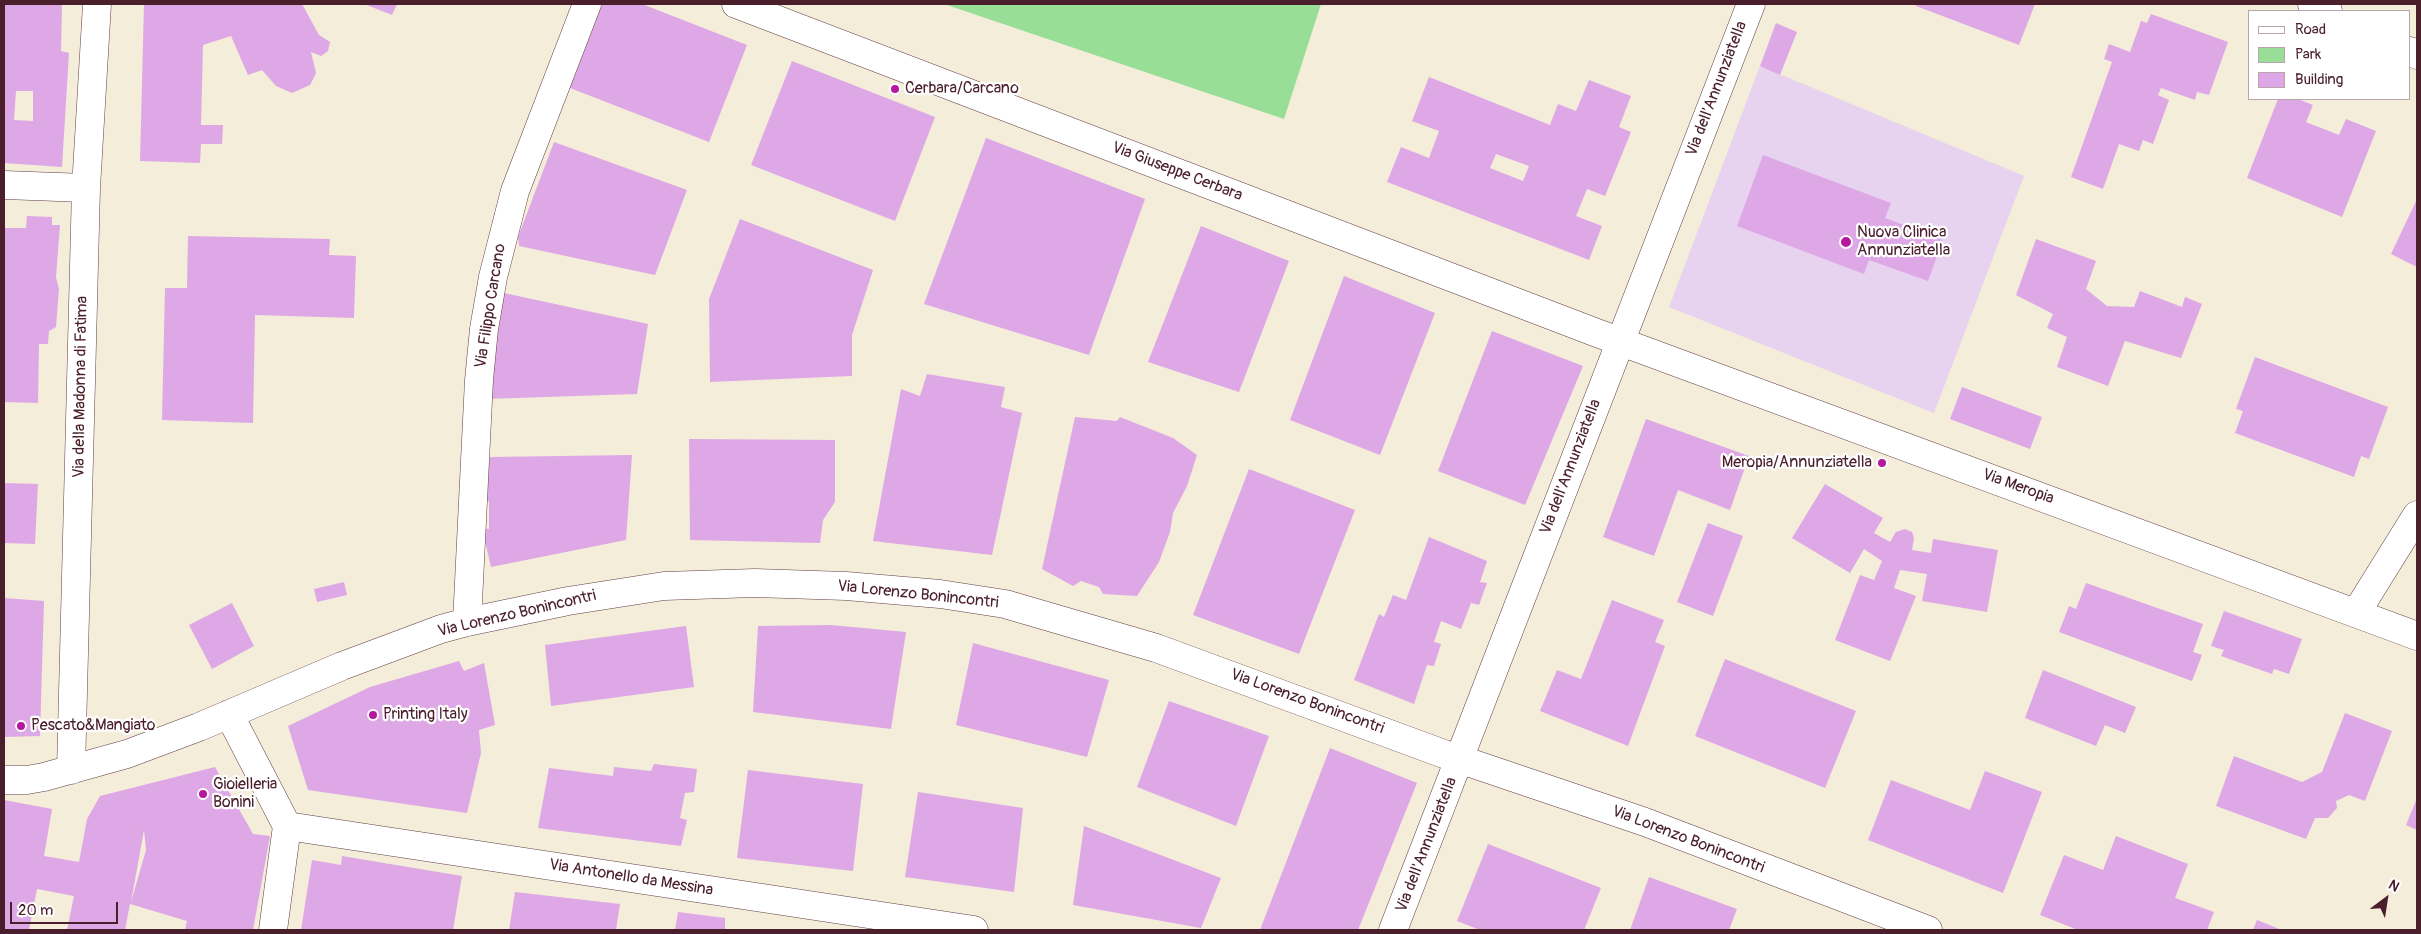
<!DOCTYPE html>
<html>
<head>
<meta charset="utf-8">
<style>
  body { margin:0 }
  #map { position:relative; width:2421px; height:934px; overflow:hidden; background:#f3edd9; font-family:Pangolin,sans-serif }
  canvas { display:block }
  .frame { position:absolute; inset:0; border:5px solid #4a1f2b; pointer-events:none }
  .legend { position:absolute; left:2248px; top:10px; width:162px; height:90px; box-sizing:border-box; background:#fff; border:1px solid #b7a5aa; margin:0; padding:6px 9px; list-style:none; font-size:15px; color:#4a1f2b }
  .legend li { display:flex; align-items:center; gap:10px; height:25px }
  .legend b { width:25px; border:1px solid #b7a5aa }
  .north { position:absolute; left:2361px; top:874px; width:50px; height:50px; -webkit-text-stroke:4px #fff; paint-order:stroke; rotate:31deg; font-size:14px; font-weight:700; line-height:20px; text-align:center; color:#4a1f2b }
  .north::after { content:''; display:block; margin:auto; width:18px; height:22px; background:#4a1f2b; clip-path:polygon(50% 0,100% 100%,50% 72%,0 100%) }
  .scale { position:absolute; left:10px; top:902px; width:108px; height:22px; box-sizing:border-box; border:2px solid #4a1f2b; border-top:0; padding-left:6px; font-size:15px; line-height:18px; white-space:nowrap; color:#4a1f2b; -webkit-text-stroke:4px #fff; paint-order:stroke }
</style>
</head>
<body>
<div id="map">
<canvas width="2421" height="934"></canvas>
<div class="frame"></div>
<ul class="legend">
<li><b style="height:6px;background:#fff"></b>Road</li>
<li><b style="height:14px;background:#99de97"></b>Park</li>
<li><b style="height:14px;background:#dea8e6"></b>Building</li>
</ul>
<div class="north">N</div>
<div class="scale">20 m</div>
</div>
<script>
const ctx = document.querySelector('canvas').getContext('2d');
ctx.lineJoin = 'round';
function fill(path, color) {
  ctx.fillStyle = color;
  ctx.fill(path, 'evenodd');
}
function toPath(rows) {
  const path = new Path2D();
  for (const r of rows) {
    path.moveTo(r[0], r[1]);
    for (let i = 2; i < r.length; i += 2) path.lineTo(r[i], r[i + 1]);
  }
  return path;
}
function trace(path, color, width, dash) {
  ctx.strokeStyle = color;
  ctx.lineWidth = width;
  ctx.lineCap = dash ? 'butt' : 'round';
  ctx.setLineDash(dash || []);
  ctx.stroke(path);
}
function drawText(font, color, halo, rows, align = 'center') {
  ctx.font = font + ' Pangolin,sans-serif';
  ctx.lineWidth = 4.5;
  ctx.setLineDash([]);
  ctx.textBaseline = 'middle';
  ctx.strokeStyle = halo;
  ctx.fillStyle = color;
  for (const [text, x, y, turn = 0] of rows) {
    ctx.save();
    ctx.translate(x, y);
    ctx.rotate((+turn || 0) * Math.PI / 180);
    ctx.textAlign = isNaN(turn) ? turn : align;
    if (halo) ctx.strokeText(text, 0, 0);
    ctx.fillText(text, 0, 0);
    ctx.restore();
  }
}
const built = toPath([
  [1760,66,2024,176,1934,413,1669,307]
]);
const green = toPath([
  [944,4,1321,4,1284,119]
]);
const building = toPath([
  [4,4,62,4,61,51,69,53,62,167,4,163],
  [16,91,33,91,33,121,14,120],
  [144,4,302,4,319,35,330,42,328,51,321,56,311,52,316,73,310,85,292,93,276,86,262,70,248,75,231,36,203,45,201,125,223,125,222,144,201,144,200,163,140,161],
  [364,4,397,4,392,15],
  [602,4,642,4,747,45,709,142,570,88],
  [1917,4,2035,4,2019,45,1916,6],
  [2151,14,2228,42,2209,95,2197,92,2195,100,2161,88,2158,95,2169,100,2153,144,2143,140,2139,151,2119,144,2103,189,2071,177,2112,62,2104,59,2109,44,2130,52,2141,21,2147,23],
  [1776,23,1797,32,1780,75,1760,66],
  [792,61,935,117,895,221,751,165],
  [1429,77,1550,125,1558,104,1576,111,1589,80,1631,96,1619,127,1631,132,1605,196,1587,189,1576,216,1602,226,1589,260,1387,182,1401,147,1429,158,1439,131,1412,121],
  [1496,154,1529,166,1523,181,1490,168],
  [2278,99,2298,99,2313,105,2306,122,2339,135,2346,119,2376,131,2342,217,2247,178],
  [986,138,1145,199,1089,355,924,304],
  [554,142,687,190,655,275,519,246,518,237],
  [1763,155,1891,203,1885,218,1943,240,1928,281,1869,260,1864,274,1737,226],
  [2417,199,2417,267,2391,254],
  [27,216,52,217,52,225,60,225,56,277,59,289,56,327,49,331,48,344,39,344,38,403,4,402,4,228,26,228],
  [740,219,873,270,852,335,852,376,710,382,709,299],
  [1201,226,1289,261,1239,392,1148,362],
  [188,236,330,239,329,255,356,256,354,318,255,315,253,423,162,420,165,288,187,288],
  [2036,239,2096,261,2086,289,2107,306,2134,307,2140,291,2182,307,2185,297,2202,304,2181,358,2125,341,2108,386,2057,367,2067,337,2047,328,2053,314,2016,295],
  [1344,276,1435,313,1380,455,1290,420],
  [504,293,648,324,637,394,486,399],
  [1492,331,1583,366,1525,505,1438,471],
  [2255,357,2388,407,2369,459,2361,456,2354,477,2235,433,2243,411,2236,409],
  [927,374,1005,387,1001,407,1022,413,992,555,873,541,901,389,920,396],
  [1962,387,2042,417,2030,449,1950,419],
  [1075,417,1117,421,1120,417,1173,438,1197,455,1187,486,1173,513,1170,532,1159,562,1137,596,1103,594,1099,587,1081,581,1073,586,1042,569],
  [1646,419,1749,456,1730,510,1678,490,1654,556,1603,537],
  [689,439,835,440,835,502,823,520,820,543,690,540],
  [632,455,626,540,491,567,482,528,489,529,489,501,485,501,490,457],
  [1249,469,1355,510,1299,654,1193,615],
  [4,483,38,484,35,544,4,543],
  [1825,484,1883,518,1874,533,1890,542,1896,532,1905,529,1912,532,1914,538,1912,550,1931,553,1933,539,1998,550,1987,612,1922,601,1927,574,1900,570,1894,588,1916,596,1890,661,1835,640,1860,575,1874,580,1882,561,1864,549,1850,573,1792,538],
  [1708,523,1743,536,1713,616,1677,602],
  [1429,537,1487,561,1480,582,1487,583,1479,605,1471,603,1461,629,1441,621,1434,642,1441,644,1434,666,1427,665,1414,704,1354,680,1379,614,1384,617,1393,595,1406,600],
  [344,582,347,595,317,602,314,589],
  [2086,583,2203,624,2193,652,2202,655,2192,681,2059,632,2069,606,2076,609],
  [4,598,44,601,40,736,4,737],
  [1612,600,1664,620,1655,642,1665,646,1628,746,1540,711,1557,670,1581,679],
  [232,603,254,646,212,669,189,625],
  [2224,611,2302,639,2289,674,2274,669,2272,674,2221,656,2224,650,2211,646],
  [831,625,906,632,891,729,753,712,758,626],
  [686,626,694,687,551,706,545,645],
  [973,643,1109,680,1087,757,956,725],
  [1725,659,1856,711,1825,788,1695,736],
  [459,661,464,671,484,663,495,725,479,730,481,753,467,813,308,790,288,726,370,687],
  [2043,670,2136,707,2125,733,2105,725,2096,746,2025,718],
  [1169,701,1269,736,1236,826,1137,787],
  [2345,713,2392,731,2365,801,2349,795,2336,801,2337,808,2328,818,2315,818,2306,839,2216,806,2234,756,2302,782,2322,772],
  [1330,748,1417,783,1358,930,1260,930],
  [654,764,697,769,694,792,685,793,680,818,687,820,681,846,538,828,549,768,613,776,614,767,651,771],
  [215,767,253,834,270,836,253,930,185,930,187,921,130,904,125,930,67,930,74,896,37,889,29,930,4,930,4,800,52,809,44,856,79,862,87,819,100,796],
  [144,830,146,850,131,902],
  [748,770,863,784,853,871,737,858],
  [1985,771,2042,792,2003,893,1868,840,1891,780,1970,810],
  [918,792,1023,808,1014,892,905,877],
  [2417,798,2417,830,2406,825],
  [1084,826,1221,878,1201,928,1073,905],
  [2116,836,2188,864,2175,898,2214,912,2207,930,2078,930,2040,915,2064,855,2103,870],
  [1488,844,1601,888,1584,930,1480,930,1457,921],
  [342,856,462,876,453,930,301,930,312,860,341,865],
  [1649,877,1737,909,1729,930,1630,930],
  [515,892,620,904,616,930,509,930],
  [678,912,725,918,725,930,675,930],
  [2257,920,2282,930,2253,930]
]);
const minor = toPath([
  [736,4,1597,333,2417,636],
  [2312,4,2328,11],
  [2410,51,2417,55],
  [4,185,86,188],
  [2356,613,2417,515],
  [467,622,479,380,484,329,493,277,515,191,587,4],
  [229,714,287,826,273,930],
  [71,770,86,188,97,4],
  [4,780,27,780,44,777,127,754,199,727,342,666,441,629,467,622,568,601,664,586,755,583,846,586,940,594,1005,604,1156,648,1444,754,1645,822,1928,930],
  [287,826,974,930],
  [1393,930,1751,4]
]);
const markers = [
  [895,89,5,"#b5179e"],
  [1846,242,6,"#b5179e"],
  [1882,463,5,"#b5179e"],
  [373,715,5,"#b5179e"],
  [21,726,5,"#b5179e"],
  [203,794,5,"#b5179e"]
];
const poiNames = [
  ["Cerbara/Carcano",905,89],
  ["Nuova Clinica",1857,233],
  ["Annunziatella",1857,251],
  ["Meropia/Annunziatella",1872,463,"right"],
  ["Printing Italy",383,715],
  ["Pescato&Mangiato",31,726],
  ["Gioielleria",213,785],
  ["Bonini",213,803]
];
const streetNames = [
  ["Via dell'Annunziatella",1717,89,-69],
  ["Via Giuseppe Cerbara",1177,172,21],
  ["Via Filippo Carcano",491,306,-81],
  ["Via della Madonna di Fatima",81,387,-89],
  ["Via dell'Annunziatella",1571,467,-69],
  ["Via Meropia",2018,487,20],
  ["Via Lorenzo Bonincontri",918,595,6],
  ["Via Lorenzo Bonincontri",517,614,-13],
  ["Via Lorenzo Bonincontri",1307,702,20],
  ["Via Lorenzo Bonincontri",1688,840,21],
  ["Via dell'Annunziatella",1427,845,-69],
  ["Via Antonello da Messina",631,878,9]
];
fill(built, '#e7d2ef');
fill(green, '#99de97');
fill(building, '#dea8e6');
trace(minor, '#633e45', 29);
trace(minor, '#fff', 28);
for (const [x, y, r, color] of markers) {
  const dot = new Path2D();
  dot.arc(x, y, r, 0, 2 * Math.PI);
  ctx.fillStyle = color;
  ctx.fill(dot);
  trace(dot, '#fff', 2);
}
drawText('16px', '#4a1f2b', '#fff', poiNames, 'left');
drawText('16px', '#4a1f2b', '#fff', streetNames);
</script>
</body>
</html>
